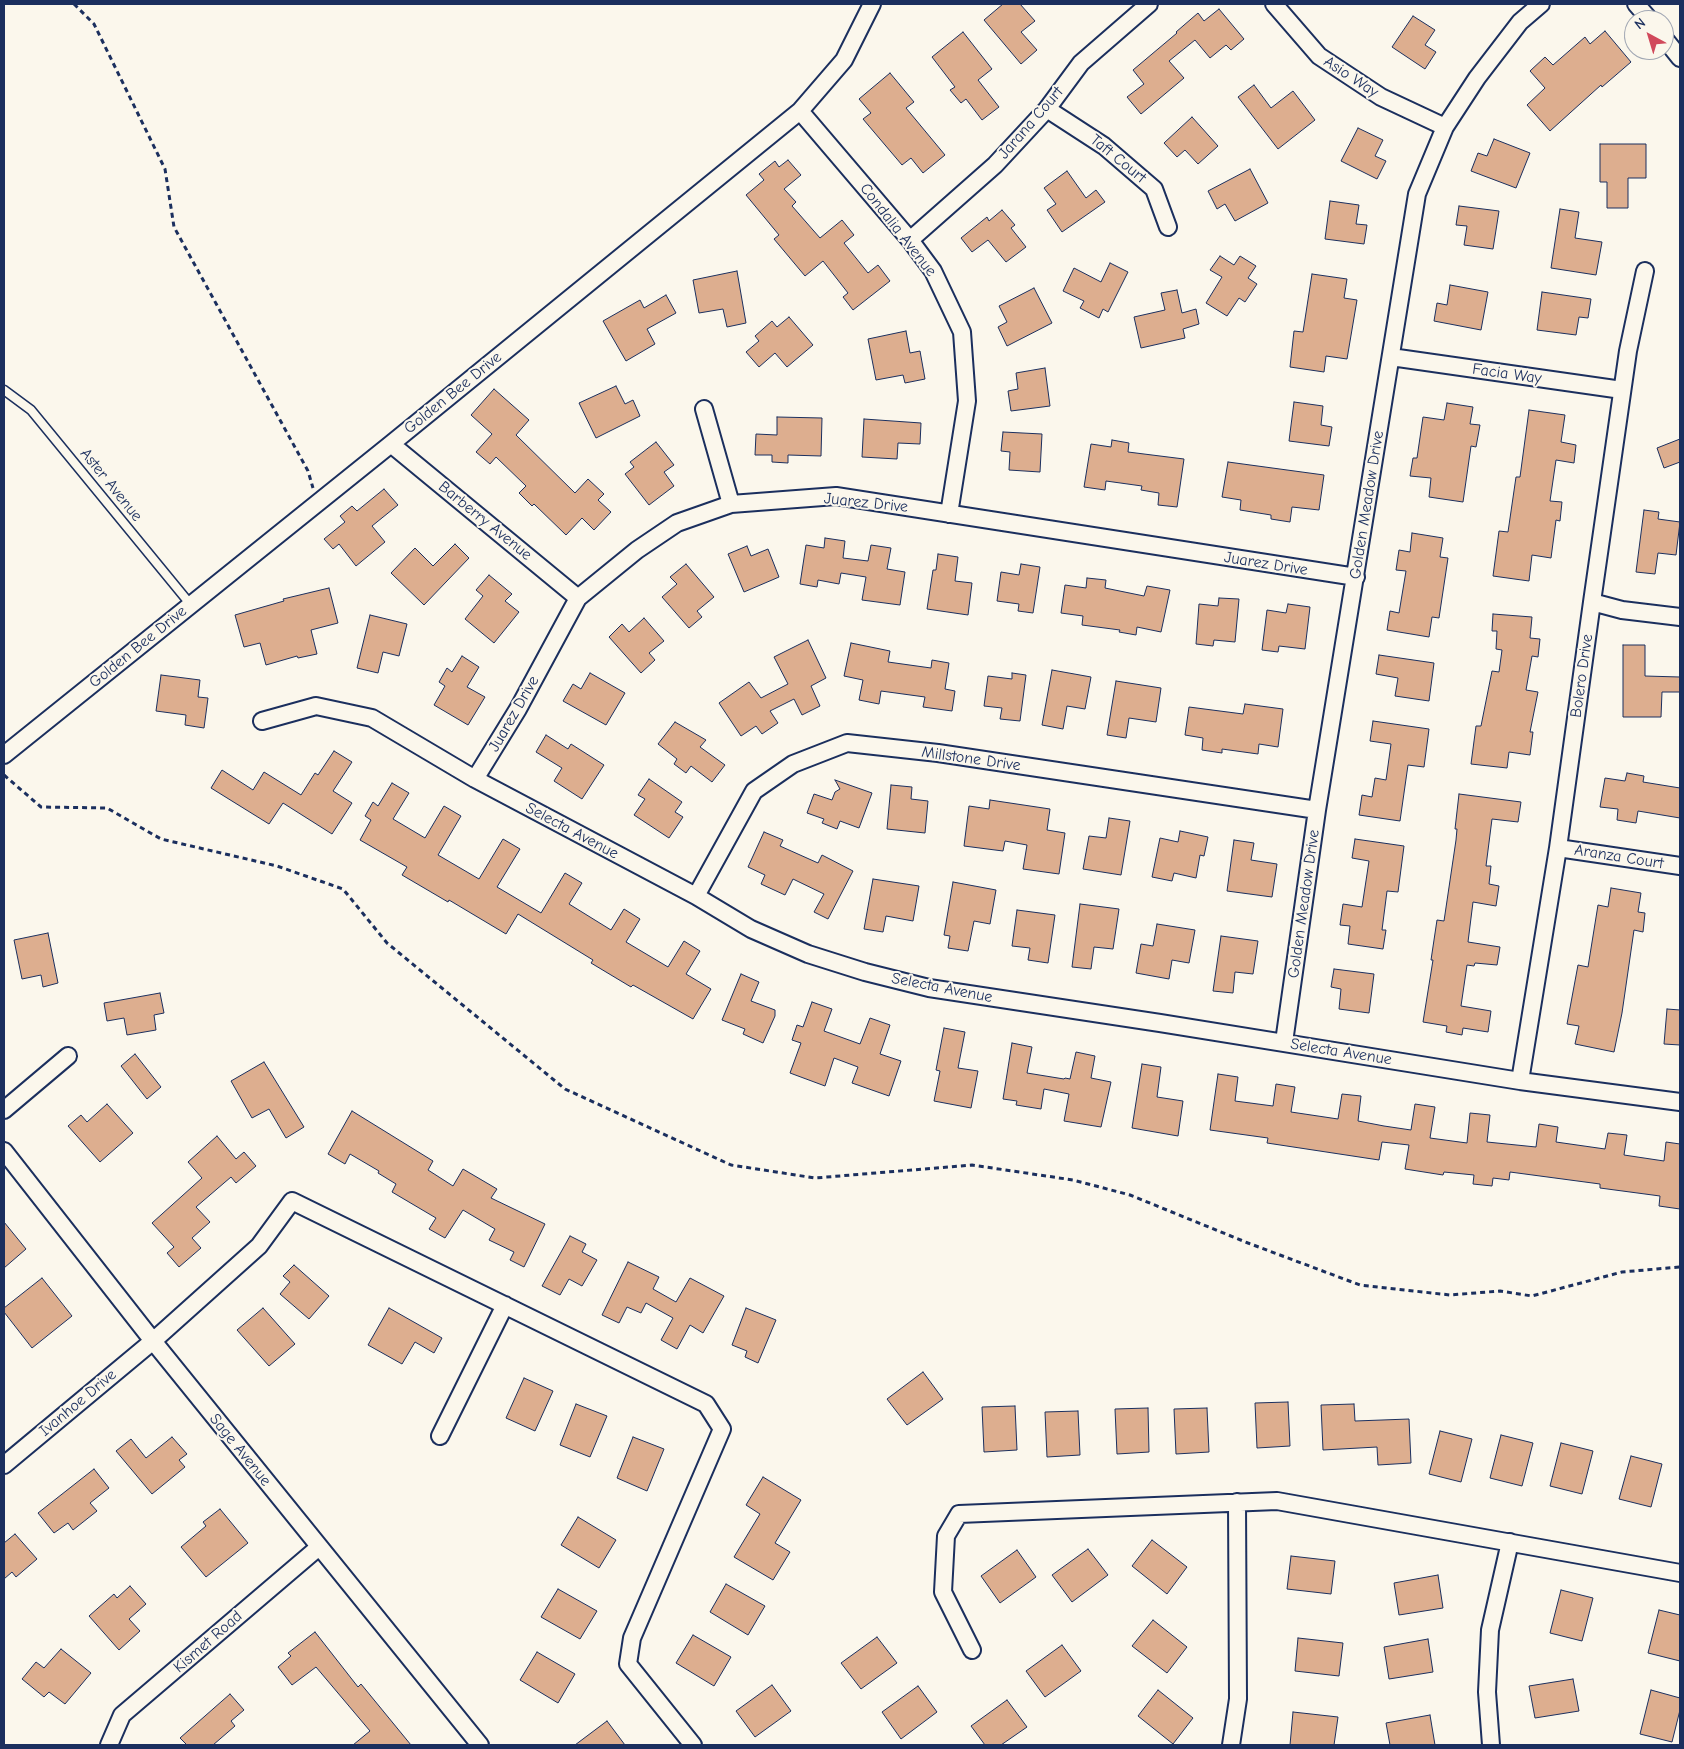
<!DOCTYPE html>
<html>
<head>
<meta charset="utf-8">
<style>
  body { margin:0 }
  #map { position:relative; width:1684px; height:1749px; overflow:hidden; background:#fbf7ec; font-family:"Comic Neue",sans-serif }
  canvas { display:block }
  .frame { position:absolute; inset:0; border:5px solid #1b2f5e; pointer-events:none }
  .north { position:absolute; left:1624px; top:10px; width:50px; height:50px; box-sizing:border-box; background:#fbf7ec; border:1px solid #a1a7b3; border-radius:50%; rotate:321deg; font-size:14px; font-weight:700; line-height:20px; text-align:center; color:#1b2f5e }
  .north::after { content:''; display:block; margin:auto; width:18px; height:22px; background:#d1495b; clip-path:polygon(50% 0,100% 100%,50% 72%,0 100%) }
</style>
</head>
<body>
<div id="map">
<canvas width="1684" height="1749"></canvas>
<div class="frame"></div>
<div class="north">N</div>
</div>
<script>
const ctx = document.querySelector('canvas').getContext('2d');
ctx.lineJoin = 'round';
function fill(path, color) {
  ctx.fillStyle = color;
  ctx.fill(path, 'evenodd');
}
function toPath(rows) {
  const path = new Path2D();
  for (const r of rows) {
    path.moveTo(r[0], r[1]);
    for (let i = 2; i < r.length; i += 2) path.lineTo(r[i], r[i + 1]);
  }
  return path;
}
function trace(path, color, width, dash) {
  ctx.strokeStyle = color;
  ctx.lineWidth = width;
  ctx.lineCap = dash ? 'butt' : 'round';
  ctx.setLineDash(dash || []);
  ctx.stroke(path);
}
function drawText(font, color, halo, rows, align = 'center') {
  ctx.font = font + ' "Comic Neue",sans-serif';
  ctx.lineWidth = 4;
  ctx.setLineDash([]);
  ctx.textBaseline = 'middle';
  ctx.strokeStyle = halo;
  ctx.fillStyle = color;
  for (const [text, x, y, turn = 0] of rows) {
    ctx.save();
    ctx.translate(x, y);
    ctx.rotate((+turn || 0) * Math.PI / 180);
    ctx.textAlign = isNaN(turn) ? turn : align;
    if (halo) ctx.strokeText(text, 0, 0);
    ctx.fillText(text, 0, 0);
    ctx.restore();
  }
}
const building = toPath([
  [1003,4,1020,4,1035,21,1021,32,1037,50,1021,64,984,20,1003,4],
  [1219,9,1244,39,1231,50,1226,45,1210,58,1195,40,1169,61,1184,78,1141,114,1127,97,1144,84,1133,70,1177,33,1176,32,1198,13,1204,21,1219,9],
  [1413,16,1435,30,1425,45,1436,52,1425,69,1392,47,1413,16],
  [1605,31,1631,62,1602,87,1601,85,1550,131,1527,105,1545,88,1530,71,1545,57,1553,65,1585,37,1590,44,1605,31],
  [963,32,992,69,978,80,999,107,982,120,966,99,961,103,950,90,955,87,932,57,963,32],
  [890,73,914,102,906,108,945,155,923,173,911,158,902,165,863,119,871,113,859,99,890,73],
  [1254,85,1271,108,1293,91,1315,120,1278,149,1238,97,1254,85],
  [1192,117,1218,146,1198,164,1185,150,1177,157,1164,143,1192,117],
  [1358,128,1383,140,1375,156,1386,161,1377,179,1341,161,1358,128],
  [1494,139,1530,153,1516,188,1471,171,1478,153,1487,156,1494,139],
  [1600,144,1646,144,1646,178,1628,178,1628,208,1607,208,1607,182,1600,182,1600,144],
  [788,160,801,175,784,189,796,202,792,206,820,238,842,220,854,235,844,243,868,273,878,265,890,281,853,310,843,297,848,293,823,261,805,276,774,239,779,235,746,195,764,180,759,174,775,161,779,167,788,160],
  [1250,169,1268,203,1235,221,1225,204,1217,209,1208,191,1250,169],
  [1067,171,1086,198,1096,190,1105,202,1062,232,1047,210,1056,204,1044,188,1067,171],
  [1330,201,1359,205,1356,224,1367,225,1364,244,1325,239,1330,201],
  [1459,206,1499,211,1493,249,1464,245,1467,226,1456,225,1459,206],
  [1560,209,1579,212,1575,238,1602,242,1596,275,1551,268,1560,209],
  [1002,210,1015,225,1011,228,1026,247,1006,262,988,240,972,252,961,238,987,217,989,221,1002,210],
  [1220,256,1234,265,1240,256,1256,266,1248,278,1257,284,1245,302,1239,298,1227,316,1206,303,1222,277,1210,270,1220,256],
  [1110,263,1128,272,1108,312,1103,309,1099,318,1080,308,1084,301,1063,291,1074,268,1101,282,1110,263],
  [737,271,746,323,727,327,723,309,699,313,693,280,737,271],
  [1312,274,1347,279,1344,298,1357,300,1347,359,1326,356,1324,372,1290,367,1294,331,1303,332,1312,274],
  [1450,285,1488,292,1481,330,1434,321,1437,303,1447,305,1450,285],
  [1034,288,1052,323,1007,346,998,327,1007,322,999,306,1034,288],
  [1177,290,1182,313,1196,309,1199,324,1183,329,1185,338,1141,348,1134,317,1165,310,1161,293,1177,290],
  [1542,292,1591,299,1588,318,1579,317,1576,335,1537,330,1542,292],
  [666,295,676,313,647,329,655,344,626,361,603,321,640,300,644,308,666,295],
  [789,317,813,345,787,367,775,353,759,367,746,352,759,341,755,336,772,321,777,327,789,317],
  [906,331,910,353,920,351,925,379,905,383,903,375,876,380,868,339,906,331],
  [1045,368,1050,406,1011,411,1008,391,1018,389,1016,373,1045,368],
  [616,386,625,404,633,400,640,416,596,438,579,403,616,386],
  [494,389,529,420,516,435,575,493,588,479,604,494,598,500,611,512,594,530,582,518,566,535,534,504,532,506,519,493,526,486,496,457,490,464,476,452,492,434,471,415,494,389],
  [1294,402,1323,406,1321,425,1332,427,1329,446,1289,441,1294,402],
  [1447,403,1473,407,1470,424,1480,425,1476,447,1471,446,1463,502,1429,497,1431,478,1410,476,1413,458,1417,458,1423,417,1444,420,1447,403],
  [1529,410,1565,415,1561,442,1576,445,1574,463,1556,460,1550,501,1562,502,1560,521,1556,520,1551,558,1532,555,1529,581,1493,576,1499,531,1508,532,1516,477,1520,477,1529,410],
  [777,417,822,418,821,456,788,455,788,463,772,462,772,455,755,455,756,434,777,435,777,417],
  [864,419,921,423,920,444,898,443,897,459,862,457,864,419],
  [1003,432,1042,434,1040,472,1009,470,1010,452,1001,451,1003,432],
  [1680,439,1680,462,1664,468,1657,448,1680,439],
  [1112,440,1129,443,1128,452,1184,459,1177,507,1158,505,1159,493,1141,490,1142,486,1106,481,1105,490,1084,487,1091,444,1111,447,1112,440],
  [656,442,674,465,664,472,674,486,649,505,625,474,634,467,630,462,656,442],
  [1228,462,1324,475,1319,510,1292,507,1290,522,1271,519,1271,515,1240,510,1241,500,1222,497,1228,462],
  [384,489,398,505,372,526,385,542,356,566,339,544,333,549,324,539,345,522,340,516,352,506,357,511,384,489],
  [1644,510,1659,512,1658,519,1680,522,1676,555,1658,553,1655,574,1636,572,1644,510],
  [1412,533,1443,538,1440,557,1448,558,1439,618,1432,617,1429,637,1387,630,1390,611,1399,613,1406,571,1396,570,1399,550,1410,552,1412,533],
  [825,538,845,541,843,558,868,561,871,545,891,548,887,569,905,572,900,605,862,600,866,577,841,573,839,584,818,580,817,587,800,584,806,545,824,548,825,538],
  [455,544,469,558,424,605,391,573,415,548,433,566,455,544],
  [747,546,751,556,768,549,779,577,744,592,728,554,747,546],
  [938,554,958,557,955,581,972,583,968,615,927,609,933,570,936,570,938,554],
  [686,564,714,597,697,611,702,617,689,628,662,597,677,584,670,577,686,564],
  [1021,564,1040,567,1033,613,1018,611,1019,604,997,601,1001,572,1019,575,1021,564],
  [489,575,512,594,505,601,519,612,494,643,465,619,483,596,476,590,489,575],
  [1087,578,1106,580,1105,588,1144,596,1147,586,1170,590,1161,632,1137,627,1136,635,1119,632,1120,630,1082,625,1083,616,1061,613,1065,585,1086,588,1087,578],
  [329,588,338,623,311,630,317,654,298,658,297,656,266,665,260,643,244,647,235,615,284,601,283,599,329,588],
  [1219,598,1239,599,1235,642,1214,640,1213,646,1196,644,1199,604,1218,606,1219,598],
  [1288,604,1310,607,1305,649,1279,646,1278,652,1262,650,1267,610,1286,613,1288,604],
  [1493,614,1532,617,1530,638,1540,639,1538,657,1532,656,1526,690,1538,692,1530,732,1533,732,1530,755,1509,752,1507,768,1471,764,1476,726,1481,726,1492,671,1499,672,1502,650,1496,649,1497,631,1492,631,1493,614],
  [370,615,407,624,399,656,383,652,378,673,357,668,370,615],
  [644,618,664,641,649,653,655,660,641,673,609,637,622,624,629,632,644,618],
  [808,640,826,678,811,686,820,706,802,715,794,699,770,711,778,723,762,734,756,726,741,736,719,703,749,682,761,698,788,684,774,657,808,640],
  [851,643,890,651,888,662,931,668,932,660,949,663,945,689,955,691,952,711,923,707,925,697,881,691,879,704,859,700,863,680,844,676,851,643],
  [1623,645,1645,645,1645,676,1680,677,1680,692,1662,692,1661,717,1623,717,1623,645],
  [1379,655,1434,663,1429,701,1395,696,1398,678,1376,674,1379,655],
  [462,656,479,667,467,687,485,697,468,725,434,705,445,686,439,682,447,668,452,672,462,656],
  [1052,670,1091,677,1085,709,1067,706,1063,729,1042,725,1052,670],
  [590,673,625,693,606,725,563,701,573,684,581,689,590,673],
  [1012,673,1026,675,1020,721,1000,719,1002,708,984,706,988,676,1012,679,1012,673],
  [161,675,200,680,198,697,208,698,204,728,185,725,186,715,156,711,161,675],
  [1116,681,1161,688,1156,722,1129,718,1126,738,1107,735,1116,681],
  [1245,704,1283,709,1278,747,1259,744,1258,754,1222,749,1222,753,1202,750,1203,738,1185,735,1189,707,1243,714,1245,704],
  [1373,721,1429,729,1424,767,1408,765,1400,821,1359,815,1362,795,1372,797,1375,778,1386,780,1391,744,1370,741,1373,721],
  [675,722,706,740,700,747,725,765,712,782,691,766,686,773,674,764,677,759,658,744,675,722],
  [546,735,568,749,571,744,604,765,582,799,554,781,562,768,536,752,546,735],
  [334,751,352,762,333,791,352,803,332,834,283,803,269,824,211,788,222,770,253,790,264,772,301,795,315,773,318,775,334,751],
  [1627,773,1644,776,1643,782,1680,788,1680,818,1638,811,1636,823,1617,820,1618,809,1600,807,1605,778,1625,781,1627,773],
  [649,779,682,802,675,812,683,817,669,838,634,815,645,799,638,795,649,779],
  [835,780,872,793,859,828,840,821,837,829,822,823,824,819,807,813,814,794,832,800,835,792,840,789,835,780],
  [392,783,409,793,393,819,425,838,444,806,461,816,438,855,479,879,503,839,520,849,497,887,541,913,565,873,582,883,569,904,611,930,624,909,640,919,626,942,668,967,684,941,700,951,686,974,711,989,693,1019,633,985,631,987,591,963,593,960,518,914,506,934,449,900,448,902,402,875,407,867,360,840,371,820,365,816,373,802,378,806,392,783],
  [891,785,912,787,911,799,928,801,925,833,887,829,891,785],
  [1459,794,1521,802,1518,822,1492,819,1486,866,1491,866,1489,884,1499,886,1496,906,1473,902,1468,942,1500,947,1497,965,1475,963,1474,966,1467,965,1461,1006,1491,1011,1488,1032,1463,1028,1462,1035,1446,1032,1447,1026,1423,1022,1433,960,1431,960,1437,920,1444,921,1456,840,1457,829,1455,829,1459,794],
  [990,800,1050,809,1047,830,1065,833,1059,874,1023,869,1027,845,1005,841,1003,851,964,846,969,806,989,809,990,800],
  [1109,818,1130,821,1121,875,1083,869,1089,836,1106,838,1109,818],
  [1180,831,1208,837,1204,856,1200,855,1196,878,1174,873,1172,881,1152,877,1160,838,1178,842,1180,831],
  [764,832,783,840,780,846,818,863,822,855,853,871,828,919,814,912,824,894,793,879,785,895,761,884,765,875,748,867,764,832],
  [1355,839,1404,846,1398,892,1387,891,1382,930,1386,930,1383,949,1348,944,1350,926,1340,925,1343,904,1362,907,1369,861,1352,858,1355,839],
  [1234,840,1254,843,1251,860,1277,864,1272,897,1227,891,1234,840],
  [873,879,919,886,913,921,886,916,883,932,864,929,873,879],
  [953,882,996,890,990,924,974,921,968,951,948,948,950,936,944,935,953,882],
  [1611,888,1641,893,1638,912,1645,913,1643,932,1634,930,1622,1013,1614,1052,1575,1044,1579,1026,1567,1024,1578,965,1588,967,1598,905,1608,907,1611,888],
  [1080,904,1119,909,1113,949,1094,947,1091,969,1072,967,1080,904],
  [1017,910,1055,915,1048,963,1028,960,1030,948,1012,946,1017,910],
  [1157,924,1195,930,1189,963,1172,960,1169,979,1136,973,1141,944,1153,946,1157,924],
  [48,933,58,983,43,987,41,975,22,979,14,940,48,933],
  [1221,936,1258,941,1253,974,1235,972,1233,993,1213,991,1221,936],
  [1334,969,1374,974,1369,1013,1339,1009,1341,989,1331,987,1334,969],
  [741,974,759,982,751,1001,775,1010,775,1016,763,1043,743,1034,745,1029,722,1020,741,974],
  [160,993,164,1013,154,1015,156,1030,127,1035,124,1018,107,1021,104,1003,160,993],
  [812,1002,832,1009,824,1031,860,1044,870,1018,890,1025,880,1054,901,1061,889,1096,852,1083,858,1067,834,1058,825,1086,790,1073,801,1043,792,1040,797,1025,803,1027,812,1002],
  [1667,1009,1680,1010,1680,1045,1664,1044,1667,1009],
  [944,1028,965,1032,958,1068,978,1071,971,1108,934,1101,940,1071,936,1070,944,1028],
  [1012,1043,1032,1047,1027,1073,1064,1079,1065,1078,1070,1079,1076,1052,1095,1056,1091,1078,1111,1082,1101,1127,1064,1121,1069,1094,1044,1089,1041,1109,1016,1105,1017,1101,1003,1099,1012,1043],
  [135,1054,161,1087,147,1099,121,1066,135,1054],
  [264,1062,304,1127,286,1138,269,1109,252,1118,231,1081,264,1062],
  [1142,1064,1161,1067,1157,1097,1183,1101,1178,1136,1132,1128,1142,1064],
  [1218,1074,1238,1077,1235,1101,1273,1106,1276,1084,1295,1087,1291,1112,1338,1119,1342,1094,1361,1096,1358,1121,1384,1126,1411,1130,1415,1104,1435,1107,1430,1138,1467,1143,1470,1113,1490,1115,1487,1142,1536,1147,1539,1124,1558,1127,1556,1142,1605,1149,1608,1133,1627,1135,1624,1155,1664,1161,1666,1142,1680,1144,1680,1209,1659,1206,1660,1196,1600,1188,1600,1184,1510,1172,1509,1180,1493,1178,1492,1186,1473,1184,1474,1175,1444,1172,1443,1175,1405,1169,1409,1145,1382,1142,1379,1160,1267,1143,1268,1138,1210,1130,1218,1074],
  [107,1104,133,1133,100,1162,68,1126,81,1115,87,1122,107,1104],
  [352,1111,433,1161,428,1170,453,1186,463,1169,497,1189,491,1198,545,1224,524,1267,510,1260,514,1252,489,1240,495,1229,463,1210,445,1238,429,1229,436,1218,392,1192,396,1184,378,1173,379,1171,350,1154,345,1164,328,1154,352,1111],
  [217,1136,236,1159,244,1152,256,1166,236,1183,231,1177,196,1207,210,1222,192,1238,201,1248,179,1267,167,1253,174,1247,152,1223,202,1178,188,1162,217,1136],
  [4,1222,26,1249,4,1268,4,1222],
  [570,1236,586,1244,582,1252,597,1260,582,1286,569,1279,560,1295,542,1286,570,1236],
  [628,1262,659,1277,653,1289,676,1302,690,1278,724,1296,703,1333,690,1325,677,1349,661,1340,673,1318,646,1303,641,1313,627,1307,619,1323,602,1315,628,1262],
  [294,1265,329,1296,309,1319,280,1294,290,1282,283,1276,294,1265],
  [42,1278,72,1316,32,1348,4,1312,4,1308,42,1278],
  [263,1308,295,1344,269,1366,237,1330,263,1308],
  [389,1308,442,1338,434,1353,415,1342,402,1364,368,1345,389,1308],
  [746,1308,776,1320,758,1363,745,1357,747,1351,732,1345,746,1308],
  [923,1372,943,1399,907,1425,887,1399,923,1372],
  [524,1378,553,1391,535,1431,506,1418,524,1378],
  [1288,1402,1290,1446,1257,1448,1255,1403,1288,1402],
  [576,1404,607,1416,590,1457,560,1445,576,1404],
  [1354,1404,1355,1421,1409,1419,1411,1463,1378,1465,1377,1447,1323,1450,1321,1405,1354,1404],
  [1015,1406,1017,1450,984,1452,982,1407,1015,1406],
  [1148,1408,1149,1452,1117,1454,1115,1409,1148,1408],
  [1207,1408,1209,1452,1176,1454,1174,1409,1207,1408],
  [1078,1411,1080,1455,1047,1457,1045,1412,1078,1411],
  [1440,1431,1472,1439,1461,1482,1429,1474,1440,1431],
  [1501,1435,1533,1443,1522,1486,1490,1478,1501,1435],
  [172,1437,187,1454,179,1460,185,1467,152,1494,116,1451,131,1439,146,1458,172,1437],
  [633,1437,664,1449,647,1491,617,1478,633,1437],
  [1561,1443,1593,1451,1582,1494,1550,1486,1561,1443],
  [1631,1456,1662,1464,1651,1507,1619,1499,1631,1456],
  [94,1469,109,1488,90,1503,97,1511,73,1530,68,1523,54,1533,38,1513,94,1469],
  [763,1477,801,1500,775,1543,790,1552,773,1580,734,1557,760,1514,746,1505,763,1477],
  [220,1509,248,1543,206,1577,181,1547,206,1526,203,1522,220,1509],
  [578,1517,616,1540,599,1568,561,1545,578,1517],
  [15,1534,37,1559,16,1577,12,1572,4,1579,4,1543,15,1534],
  [1152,1540,1187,1567,1167,1594,1132,1566,1152,1540],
  [1088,1549,1108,1575,1072,1602,1052,1575,1088,1549],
  [1017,1550,1036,1577,1000,1603,981,1576,1017,1550],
  [1291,1556,1335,1561,1331,1594,1287,1589,1291,1556],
  [1438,1575,1443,1608,1399,1615,1394,1583,1438,1575],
  [726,1584,765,1606,748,1635,710,1612,726,1584],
  [130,1586,146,1604,129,1619,140,1631,119,1650,89,1616,114,1594,117,1598,130,1586],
  [558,1589,597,1611,580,1639,541,1617,558,1589],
  [1561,1590,1593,1598,1582,1641,1550,1633,1561,1590],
  [1659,1610,1680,1615,1680,1661,1648,1653,1659,1610],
  [1153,1620,1187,1647,1167,1673,1132,1646,1153,1620],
  [315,1632,358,1687,361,1684,411,1745,353,1745,370,1731,316,1667,292,1685,278,1667,291,1656,288,1653,315,1632],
  [693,1635,731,1657,714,1686,676,1663,693,1635],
  [877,1637,897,1663,861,1689,841,1663,877,1637],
  [1298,1638,1343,1643,1339,1676,1295,1671,1298,1638],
  [1428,1639,1433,1672,1389,1679,1384,1647,1428,1639],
  [1062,1645,1081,1671,1045,1697,1026,1671,1062,1645],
  [61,1649,91,1673,65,1704,49,1692,44,1697,22,1679,36,1662,44,1668,61,1649],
  [537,1652,575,1674,558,1703,520,1680,537,1652],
  [1573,1679,1579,1711,1535,1718,1529,1686,1573,1679],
  [772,1685,791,1711,755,1737,736,1711,772,1685],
  [918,1686,937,1712,901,1739,882,1712,918,1686],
  [1158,1690,1193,1718,1173,1744,1138,1716,1158,1690],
  [1651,1690,1680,1698,1680,1710,1672,1742,1640,1734,1651,1690],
  [230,1694,244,1710,231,1721,235,1726,213,1745,187,1745,180,1738,230,1694],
  [1007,1700,1027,1727,1001,1745,985,1745,971,1726,1007,1700],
  [1293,1712,1338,1717,1334,1745,1290,1745,1293,1712],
  [1430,1715,1435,1745,1390,1745,1386,1723,1430,1715],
  [607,1721,625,1745,575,1745,607,1721]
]);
const path = toPath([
  [74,4,94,24,165,169,174,227,308,471,313,488],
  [4,775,41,807,107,808,161,839,277,866,343,889,387,943,565,1089,731,1165,815,1178,972,1165,1073,1180,1130,1195,1248,1243,1360,1285,1450,1295,1500,1291,1532,1296,1622,1272,1680,1267]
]);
const lane = toPath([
  [4,390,31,410,191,605]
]);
const street = toPath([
  [1274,4,1319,56,1381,97,1445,127],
  [1636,4,1650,20],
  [1664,38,1680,58],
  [1047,109,1104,146,1154,189,1168,227],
  [800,111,910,240,933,271,962,332,967,401,949,514],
  [910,240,995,165,1047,109,1081,63,1149,4],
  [1391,357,1622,390],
  [704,409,731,504],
  [391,444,578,598],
  [1592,602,1622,610,1680,617],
  [262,721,316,706,372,718,475,779,696,896,751,929,808,954,865,972,929,988,1160,1023,1520,1081,1680,1102],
  [4,755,391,444,800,111,844,60,872,4],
  [475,779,518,709,578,598,637,550,677,523,731,504,836,496,1356,577],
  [1558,848,1680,866],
  [696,896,754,791,793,764,847,743,938,753,1317,810],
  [1284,1042,1317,810,1417,194,1445,127,1477,78,1520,22,1541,4],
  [1520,1081,1558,848,1592,602,1628,351,1645,271],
  [4,1110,68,1056],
  [4,1151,153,1341,480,1745],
  [440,1436,505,1305],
  [4,1465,153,1341,259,1246,292,1201,706,1404,722,1429,632,1638,628,1664,693,1745],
  [972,1650,943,1592,946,1536,959,1514,1277,1501,1680,1573],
  [109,1745,122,1715,319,1547],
  [1231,1745,1238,1699,1237,1502],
  [1491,1745,1487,1692,1490,1630,1510,1542]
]);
const streetNames = [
  ["Asio Way",1351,77,33],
  ["Jarana Court",1031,123,-49],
  ["Taft Court",1118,159,39],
  ["Condalia Avenue",898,230,52],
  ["Facia Way",1507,374,8],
  ["Golden Bee Drive",453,393,-39],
  ["Aster Avenue",111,485,51],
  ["Juarez Drive",866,503,6],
  ["Golden Meadow Drive",1367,505,-81],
  ["Barberry Avenue",485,521,39],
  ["Juarez Drive",1266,564,9],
  ["Golden Bee Drive",138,647,-39],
  ["Bolero Drive",1582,676,-82],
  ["Juarez Drive",514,714,-60],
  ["Millstone Drive",971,759,8],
  ["Selecta Avenue",572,831,28],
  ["Aranza Court",1619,857,9],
  ["Golden Meadow Drive",1304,904,-82],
  ["Selecta Avenue",942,988,11],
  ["Selecta Avenue",1341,1052,9],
  ["Ivanhoe Drive",78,1403,-40],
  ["Sage Avenue",240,1450,51],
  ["Kismet Road",208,1642,-41]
];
fill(building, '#ddae8f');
trace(building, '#1b2f5e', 1);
trace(lane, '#1b2f5e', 11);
trace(street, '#1b2f5e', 20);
trace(path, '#1b2f5e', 3, [5, 4]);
trace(lane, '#fbf7ec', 8);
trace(street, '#fbf7ec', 16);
drawText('16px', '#1b2f5e', '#fbf7ec', streetNames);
</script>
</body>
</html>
